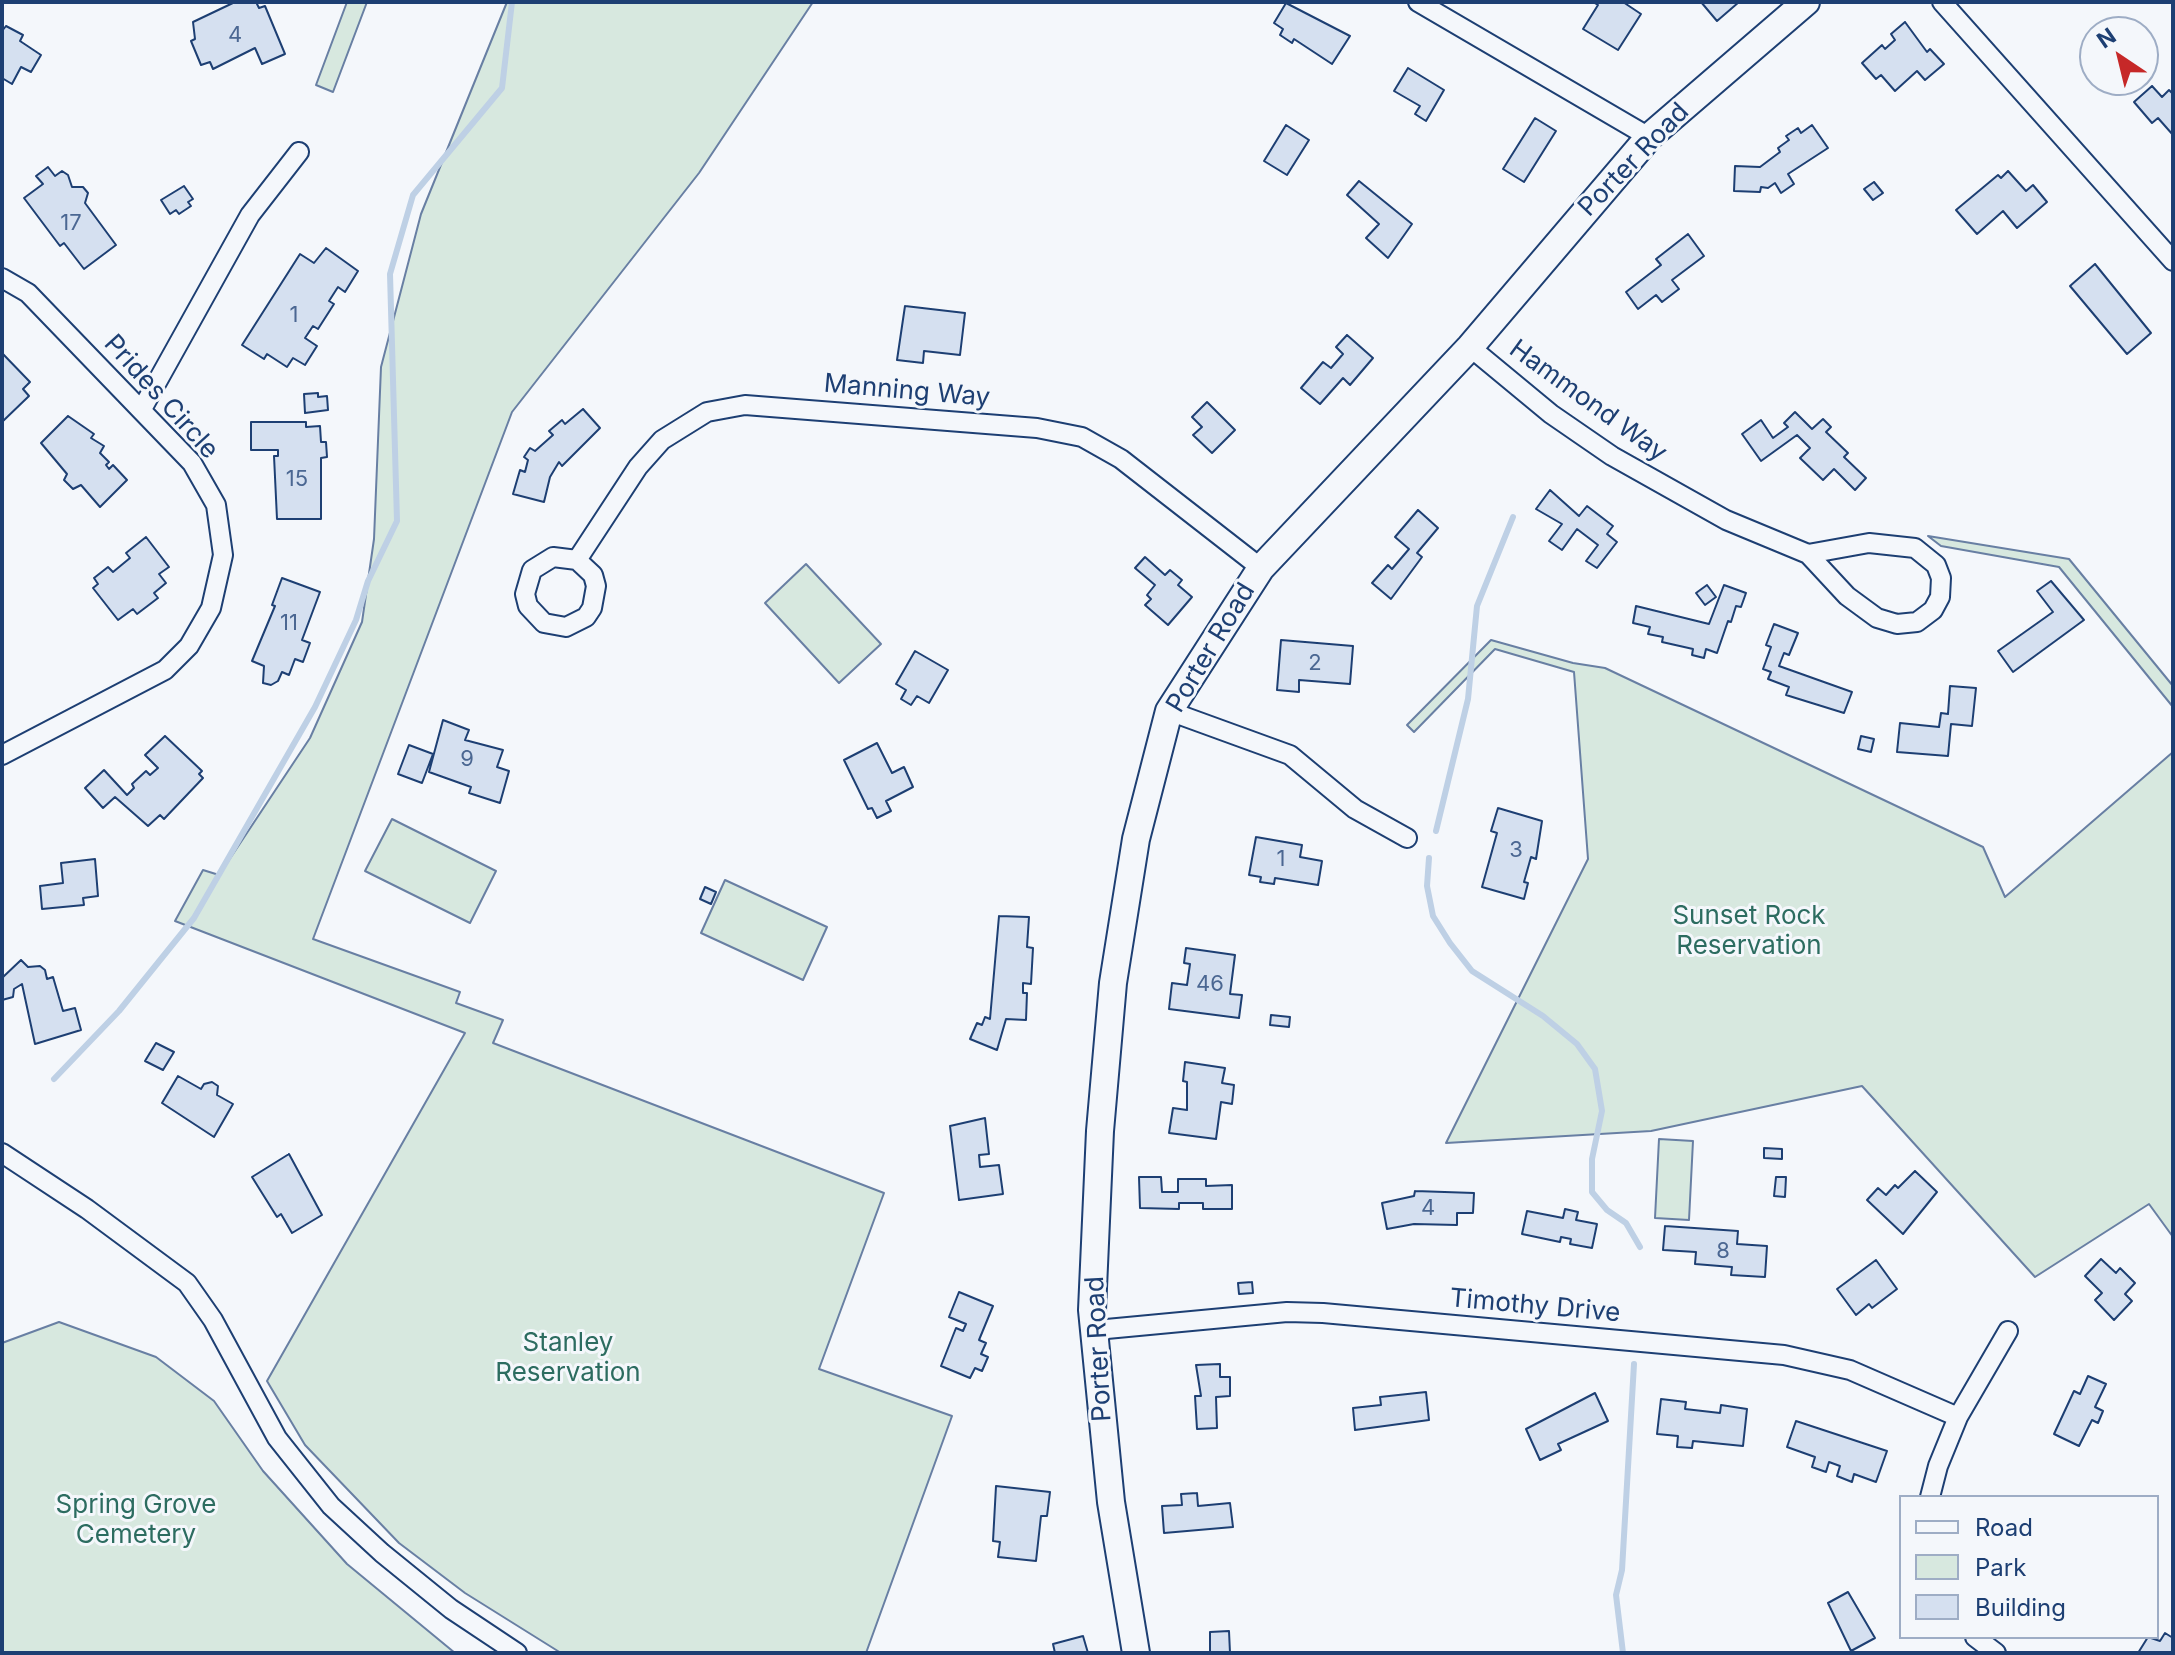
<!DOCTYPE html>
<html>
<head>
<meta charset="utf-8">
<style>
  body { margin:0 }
  #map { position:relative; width:2175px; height:1655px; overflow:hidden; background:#f4f7fb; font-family:Inter,sans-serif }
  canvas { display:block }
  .frame { position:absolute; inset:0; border:4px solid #1d3f73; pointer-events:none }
  .legend { position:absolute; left:1899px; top:1495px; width:260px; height:144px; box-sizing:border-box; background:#f4f7fb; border:2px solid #9eadc5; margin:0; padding:10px 14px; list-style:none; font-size:24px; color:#1d3f73 }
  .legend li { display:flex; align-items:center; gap:16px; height:40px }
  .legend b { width:40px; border:2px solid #9eadc5 }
  .north { position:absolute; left:2079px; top:16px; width:80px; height:80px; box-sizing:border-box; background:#f4f7fb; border:2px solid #9eadc5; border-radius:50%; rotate:325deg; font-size:22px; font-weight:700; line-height:32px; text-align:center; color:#1d3f73 }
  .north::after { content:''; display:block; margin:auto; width:28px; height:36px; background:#c62828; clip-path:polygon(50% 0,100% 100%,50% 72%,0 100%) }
</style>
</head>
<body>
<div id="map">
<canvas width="2175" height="1655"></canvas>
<div class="frame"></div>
<ul class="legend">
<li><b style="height:10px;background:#f4f7fb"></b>Road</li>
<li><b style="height:22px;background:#d7e8df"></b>Park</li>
<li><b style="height:22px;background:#d5e0f0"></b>Building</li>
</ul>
<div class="north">N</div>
</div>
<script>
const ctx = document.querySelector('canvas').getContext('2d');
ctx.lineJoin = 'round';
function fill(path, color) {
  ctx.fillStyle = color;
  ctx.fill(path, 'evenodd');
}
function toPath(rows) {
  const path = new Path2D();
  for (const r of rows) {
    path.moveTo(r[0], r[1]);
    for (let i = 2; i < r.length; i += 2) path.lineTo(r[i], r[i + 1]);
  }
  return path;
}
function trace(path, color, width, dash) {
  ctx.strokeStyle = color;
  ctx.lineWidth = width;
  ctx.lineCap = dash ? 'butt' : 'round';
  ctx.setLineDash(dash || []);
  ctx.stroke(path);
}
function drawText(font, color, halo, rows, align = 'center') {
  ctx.font = font + ' Inter,sans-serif';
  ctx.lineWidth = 6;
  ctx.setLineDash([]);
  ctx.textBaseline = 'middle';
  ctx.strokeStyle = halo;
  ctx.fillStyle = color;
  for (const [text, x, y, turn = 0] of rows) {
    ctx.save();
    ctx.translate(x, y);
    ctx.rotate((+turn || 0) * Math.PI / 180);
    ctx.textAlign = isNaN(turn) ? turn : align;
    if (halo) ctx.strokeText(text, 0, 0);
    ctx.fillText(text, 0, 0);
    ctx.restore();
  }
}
const green = toPath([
  [347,2,367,2,333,92,316,85,347,2],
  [507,2,813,2,699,173,512,412,313,939,460,992,456,1003,503,1020,493,1043,884,1193,819,1369,952,1416,866,1653,561,1653,465,1593,399,1543,305,1445,267,1381,465,1033,175,921,203,870,219,875,310,738,362,622,374,539,381,367,421,214,507,2],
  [1928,536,2069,559,2173,686,2173,707,2059,567,1941,546,1928,536],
  [806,564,881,644,839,683,765,603,806,564],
  [1491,640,1573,663,1605,668,1983,847,2005,897,2173,752,2173,1237,2149,1204,2035,1277,1862,1086,1651,1131,1446,1143,1588,859,1574,672,1495,649,1414,732,1407,725,1491,640],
  [392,819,496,871,470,923,365,871,392,819],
  [725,880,827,927,803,980,701,933,725,880],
  [1659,1139,1693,1141,1689,1220,1655,1218,1659,1139],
  [59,1322,156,1357,214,1401,263,1471,347,1564,455,1653,2,1653,2,1343,59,1322]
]);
const stream = toPath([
  [1436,831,1468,699,1477,606,1513,517],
  [1429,858,1427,886,1433,916,1450,943,1472,971,1543,1016,1577,1044,1595,1069,1602,1111,1592,1159,1592,1192,1607,1210,1626,1223,1640,1247],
  [54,1079,119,1011,194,918,315,707,356,620,368,581,397,521,390,274,413,195,502,88,512,2],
  [1623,1653,1616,1595,1622,1570,1634,1364]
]);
const building = toPath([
  [235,2,256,2,259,8,265,6,285,54,262,64,255,48,213,69,210,62,201,65,191,41,195,39,193,22,235,2],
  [1593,2,1623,2,1641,14,1618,50,1583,29,1598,5,1593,2],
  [1701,2,1739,2,1717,21,1701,2],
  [1286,3,1350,36,1332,64,1294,39,1292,43,1280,35,1283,29,1274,23,1286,3],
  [1905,22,1927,52,1930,49,1944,64,1925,80,1917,71,1895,91,1881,75,1876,79,1862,63,1882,45,1885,49,1895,40,1891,34,1905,22],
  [6,26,23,35,20,41,41,55,31,72,21,67,12,84,2,78,2,31,6,26],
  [1408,68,1444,90,1426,121,1415,114,1420,106,1394,91,1408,68],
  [2152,86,2162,97,2169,90,2173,94,2173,135,2158,118,2152,123,2134,102,2152,86],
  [1535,118,1556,131,1524,182,1503,169,1535,118],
  [1286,125,1309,140,1287,175,1264,161,1286,125],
  [1812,125,1828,148,1788,174,1794,184,1781,193,1775,183,1768,188,1761,187,1760,192,1734,191,1735,166,1760,167,1780,152,1778,148,1789,140,1786,136,1798,128,1801,133,1812,125],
  [48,167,55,176,62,171,68,175,72,187,83,187,88,193,85,203,116,245,84,269,64,243,60,246,24,198,43,184,36,176,48,167],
  [2008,171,2026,191,2033,185,2047,202,2017,228,2003,211,1977,234,1956,210,1998,175,2001,178,2008,171],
  [1359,181,1412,224,1388,258,1366,238,1379,224,1347,195,1359,181],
  [1874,182,1883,193,1873,200,1864,189,1874,182],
  [184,186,193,199,188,202,191,206,179,214,176,210,170,214,161,200,184,186],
  [1688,234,1704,256,1672,280,1679,289,1662,302,1656,295,1638,309,1626,292,1661,265,1656,259,1688,234],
  [326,248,358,271,345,292,338,287,329,301,334,304,318,329,313,326,305,338,317,346,305,365,293,358,287,367,267,354,264,359,242,345,300,254,314,263,326,248],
  [2095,264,2151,333,2127,354,2070,286,2095,264],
  [905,306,965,313,960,355,924,351,923,363,897,360,905,306],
  [1347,335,1373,358,1350,385,1343,378,1320,404,1301,388,1323,362,1331,368,1343,354,1336,347,1347,335],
  [2,353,30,382,23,389,29,396,2,422,2,353],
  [318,393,318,397,327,396,328,410,305,413,304,394,318,393],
  [1207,402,1235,430,1212,453,1193,435,1202,427,1192,417,1207,402],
  [583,409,600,428,562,466,559,462,550,477,544,502,513,494,520,470,525,472,528,460,524,457,530,448,535,451,553,435,549,431,562,420,565,424,583,409],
  [1795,412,1812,429,1823,419,1831,427,1826,432,1848,453,1844,457,1866,478,1855,490,1834,469,1823,480,1800,458,1810,448,1797,435,1761,461,1742,434,1761,420,1773,438,1788,427,1784,423,1795,412],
  [68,416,94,434,91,438,104,446,100,453,109,462,106,465,109,469,113,465,127,480,100,507,81,485,73,489,64,480,67,474,41,443,68,416],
  [251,422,306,422,306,427,320,426,321,442,326,442,327,457,321,458,321,519,277,519,274,456,278,456,278,450,251,450,251,422],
  [1550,490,1579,516,1587,506,1613,526,1607,534,1617,542,1597,568,1586,561,1598,545,1577,529,1562,550,1549,541,1562,524,1536,509,1550,490],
  [1418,510,1438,528,1417,553,1422,557,1391,599,1372,583,1388,565,1392,569,1409,549,1395,537,1418,510],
  [146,537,169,567,159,574,166,583,154,593,158,598,137,614,133,609,118,620,93,588,98,584,94,578,108,567,113,572,130,558,126,553,146,537],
  [1145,557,1165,575,1170,570,1182,580,1178,585,1192,597,1168,625,1145,605,1151,599,1147,595,1155,585,1135,568,1145,557],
  [282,578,320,592,302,640,310,643,303,662,295,659,289,675,282,672,278,681,271,685,263,683,264,666,252,661,275,606,272,605,282,578],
  [2051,581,2084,620,2013,672,1998,651,2053,612,2037,591,2051,581],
  [1707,585,1716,597,1705,605,1696,593,1707,585],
  [1724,585,1746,593,1741,607,1736,606,1731,622,1728,621,1717,653,1706,649,1704,658,1692,655,1693,649,1662,642,1663,637,1648,634,1650,627,1633,623,1636,606,1709,624,1724,585],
  [1774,624,1798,633,1789,655,1784,653,1779,666,1852,692,1844,713,1786,695,1789,687,1768,679,1771,672,1763,669,1771,647,1766,645,1774,624],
  [1281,640,1353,646,1350,684,1299,680,1299,692,1277,690,1281,640],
  [915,651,948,670,929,703,917,696,911,705,901,699,906,690,896,684,915,651],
  [1950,686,1976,688,1972,726,1951,724,1948,756,1897,752,1900,723,1939,727,1941,713,1948,714,1950,686],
  [443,720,469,730,465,740,503,750,497,767,509,771,500,803,469,793,471,787,429,772,443,720],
  [165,736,202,771,199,774,203,778,164,819,160,815,148,826,115,797,103,808,85,788,104,770,127,795,134,788,132,784,146,771,150,775,158,768,145,755,165,736],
  [1861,736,1874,739,1871,752,1858,749,1861,736],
  [877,743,892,773,904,767,913,787,886,801,891,811,877,818,872,808,868,809,844,760,877,743],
  [409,745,433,754,422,783,398,774,409,745],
  [1498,808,1542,821,1536,859,1531,857,1524,882,1528,883,1524,899,1482,887,1497,833,1491,831,1498,808],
  [1256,837,1302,845,1300,857,1322,861,1318,885,1275,878,1274,884,1260,882,1261,877,1249,875,1256,837],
  [95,859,98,896,83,898,84,905,42,909,40,886,63,883,61,863,95,859],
  [705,887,716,892,711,904,700,899,705,887],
  [999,916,1029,917,1027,947,1033,948,1031,984,1023,983,1023,993,1027,993,1026,1020,1006,1019,997,1050,970,1039,977,1023,982,1025,985,1017,990,1019,999,916],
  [1186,948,1235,955,1230,994,1242,995,1239,1018,1169,1009,1172,983,1187,985,1190,964,1184,963,1186,948],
  [21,960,28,967,40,966,45,970,47,979,53,977,63,1011,75,1008,81,1030,35,1044,22,984,14,989,13,997,2,1000,2,978,21,960],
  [1271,1015,1290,1017,1289,1027,1270,1025,1271,1015],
  [156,1043,174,1052,163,1070,145,1061,156,1043],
  [1185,1062,1225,1068,1222,1083,1234,1085,1232,1104,1221,1102,1216,1139,1169,1133,1173,1108,1187,1110,1187,1082,1183,1081,1185,1062],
  [178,1076,201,1089,204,1084,212,1082,218,1086,217,1095,233,1104,214,1137,162,1103,178,1076],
  [985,1118,989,1154,979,1155,980,1167,999,1165,1003,1194,959,1200,950,1126,985,1118],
  [1764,1148,1782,1149,1782,1159,1764,1158,1764,1148],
  [289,1154,322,1215,292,1233,281,1214,277,1217,252,1177,289,1154],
  [1915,1171,1937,1192,1903,1234,1867,1200,1878,1188,1886,1195,1895,1185,1898,1188,1915,1171],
  [1139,1177,1161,1177,1162,1192,1178,1192,1178,1179,1206,1179,1206,1186,1232,1185,1232,1209,1203,1209,1203,1203,1179,1203,1179,1209,1140,1208,1139,1177],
  [1776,1177,1786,1177,1785,1197,1774,1196,1776,1177],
  [1415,1191,1474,1193,1473,1213,1457,1213,1457,1225,1414,1224,1387,1229,1382,1203,1414,1196,1415,1191],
  [1565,1209,1578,1212,1576,1220,1597,1224,1592,1248,1570,1244,1571,1239,1561,1237,1560,1242,1522,1234,1527,1211,1563,1218,1565,1209],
  [1665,1226,1738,1231,1737,1244,1767,1246,1765,1277,1731,1275,1732,1267,1695,1264,1696,1252,1663,1250,1665,1226],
  [2101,1259,2116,1273,2120,1268,2135,1283,2125,1294,2132,1301,2114,1320,2095,1300,2102,1293,2085,1276,2101,1259],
  [1876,1260,1897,1289,1872,1308,1869,1304,1856,1315,1837,1289,1876,1260],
  [1252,1282,1253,1293,1239,1294,1238,1283,1252,1282],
  [959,1292,993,1306,979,1340,986,1343,981,1354,988,1357,982,1371,975,1368,970,1378,941,1366,956,1328,963,1331,966,1324,949,1317,959,1292],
  [1220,1364,1220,1377,1230,1377,1230,1396,1216,1397,1217,1428,1197,1429,1195,1396,1201,1396,1196,1365,1220,1364],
  [2088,1376,2106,1384,2095,1407,2103,1411,2098,1423,2092,1420,2079,1446,2054,1434,2074,1391,2080,1394,2088,1376],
  [1426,1392,1429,1420,1355,1430,1353,1408,1381,1405,1380,1397,1426,1392],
  [1595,1393,1608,1421,1558,1444,1561,1450,1540,1460,1526,1429,1595,1393],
  [1661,1399,1686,1402,1685,1409,1720,1413,1721,1405,1747,1409,1743,1446,1693,1441,1692,1448,1677,1447,1678,1436,1657,1434,1661,1399],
  [1796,1421,1887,1451,1876,1482,1854,1474,1852,1482,1837,1476,1840,1466,1829,1462,1826,1472,1812,1467,1815,1457,1787,1447,1796,1421],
  [996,1486,1050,1492,1047,1516,1041,1516,1036,1561,998,1557,1000,1542,993,1541,996,1486],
  [1197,1493,1198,1506,1230,1503,1233,1527,1164,1533,1162,1506,1182,1505,1181,1494,1197,1493],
  [1848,1592,1875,1638,1851,1651,1828,1603,1848,1592],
  [1229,1631,1230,1653,1210,1653,1210,1632,1229,1631],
  [2165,1633,2173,1638,2173,1653,2138,1653,2148,1637,2160,1641,2165,1633],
  [1083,1636,1088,1653,1055,1653,1053,1644,1083,1636]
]);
const street = toPath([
  [1418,2,1649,137],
  [1942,2,2173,261],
  [2,278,28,293,192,463,216,505,223,555,211,608,189,646,165,670,2,755],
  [1470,347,1551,414,1612,456,1726,520,1808,554,1847,596,1877,618,1897,624,1917,622,1933,610,1940,597,1941,578,1936,565,1915,548,1869,543,1808,554],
  [142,409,250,215,299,152],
  [577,560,593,575,596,586,592,608,586,617,566,627,544,623,528,606,525,594,532,570,553,557,577,560,638,467,662,440,707,412,745,405,1037,428,1082,437,1121,459,1261,568],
  [1169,711,1290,755,1355,809,1407,838],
  [2,1153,87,1209,187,1283,213,1320,277,1438,331,1506,382,1553,451,1609,517,1653],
  [1096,1330,1287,1312,1323,1313,1784,1355,1850,1370,1958,1417],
  [1930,1497,1938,1466,1958,1417,2008,1331],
  [1975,1637,1996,1653]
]);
const secondary = toPath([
  [1136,1653,1111,1502,1092,1310,1100,1131,1113,983,1136,839,1169,711,1261,568,1470,347,1649,137,1806,2]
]);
const numberNames = [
  ["4",235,35],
  ["17",71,223],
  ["1",294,315],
  ["15",297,479],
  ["11",289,623],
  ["2",1315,663],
  ["9",467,759],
  ["3",1516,850],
  ["1",1281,859],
  ["46",1210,984],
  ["4",1428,1208],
  ["8",1723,1251]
];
const streetNames = [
  ["Porter Road",1634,160,-46],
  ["Manning Way",907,391,5],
  ["Prides Circle",161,397,48],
  ["Hammond Way",1588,401,36],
  ["Porter Road",1211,648,-59],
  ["Timothy Drive",1535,1306,5],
  ["Porter Road",1099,1349,-93]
];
const parkNames = [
  ["Sunset Rock",1749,916],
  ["Reservation",1749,946],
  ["Stanley",568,1343],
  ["Reservation",568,1373],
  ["Spring Grove",136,1505],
  ["Cemetery",136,1535]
];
fill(green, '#d7e8df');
trace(green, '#687fa3', 2);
trace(stream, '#bed0e5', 6);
fill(building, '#d5e0f0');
trace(building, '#1d3f73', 2);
trace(street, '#1d3f73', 22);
trace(secondary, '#1d3f73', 30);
trace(street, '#f4f7fb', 18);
trace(secondary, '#f4f7fb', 26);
drawText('22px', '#4b6792', null, numberNames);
drawText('26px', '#1d3f73', '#f4f7fb', streetNames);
drawText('26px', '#2c6c60', '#f4f7fb', parkNames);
</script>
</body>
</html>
